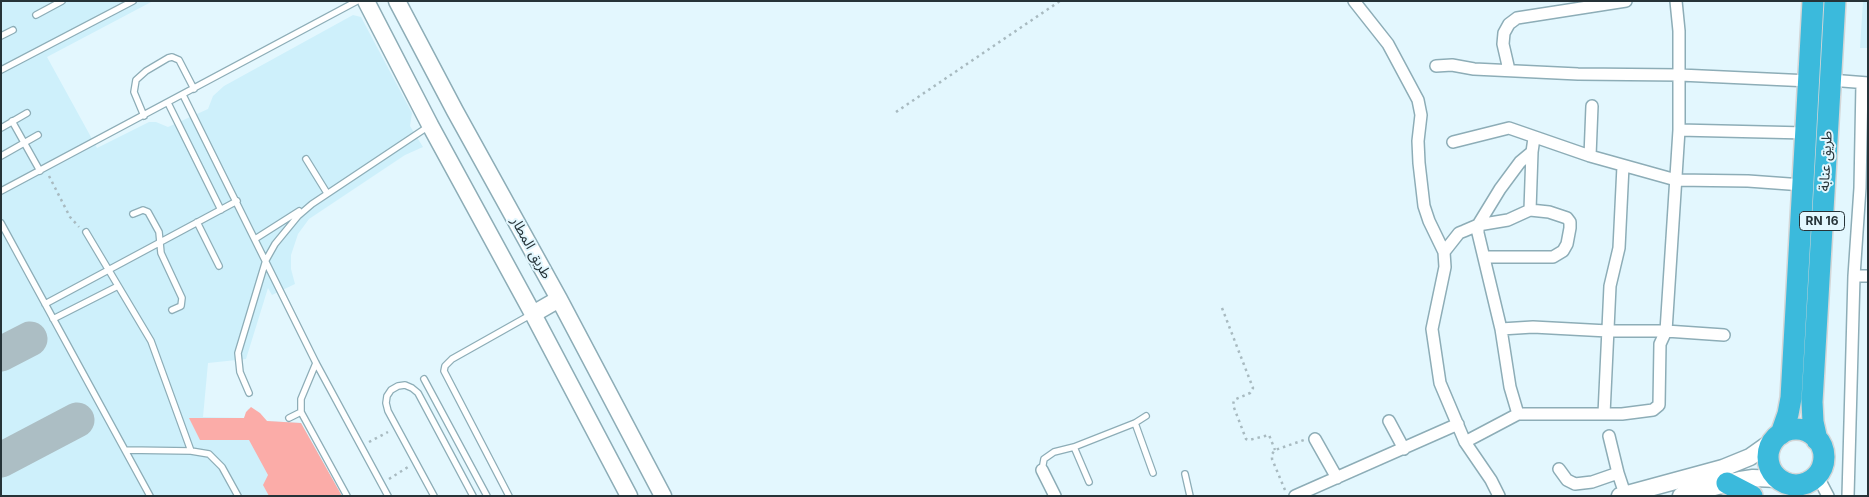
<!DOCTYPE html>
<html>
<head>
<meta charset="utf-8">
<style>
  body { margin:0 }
  #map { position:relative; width:1869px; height:497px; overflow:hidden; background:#e3f7fe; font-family:Inter,sans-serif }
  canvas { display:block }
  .frame { position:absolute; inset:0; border:2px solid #263338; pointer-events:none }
</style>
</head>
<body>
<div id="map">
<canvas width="1869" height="497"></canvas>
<div class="frame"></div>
</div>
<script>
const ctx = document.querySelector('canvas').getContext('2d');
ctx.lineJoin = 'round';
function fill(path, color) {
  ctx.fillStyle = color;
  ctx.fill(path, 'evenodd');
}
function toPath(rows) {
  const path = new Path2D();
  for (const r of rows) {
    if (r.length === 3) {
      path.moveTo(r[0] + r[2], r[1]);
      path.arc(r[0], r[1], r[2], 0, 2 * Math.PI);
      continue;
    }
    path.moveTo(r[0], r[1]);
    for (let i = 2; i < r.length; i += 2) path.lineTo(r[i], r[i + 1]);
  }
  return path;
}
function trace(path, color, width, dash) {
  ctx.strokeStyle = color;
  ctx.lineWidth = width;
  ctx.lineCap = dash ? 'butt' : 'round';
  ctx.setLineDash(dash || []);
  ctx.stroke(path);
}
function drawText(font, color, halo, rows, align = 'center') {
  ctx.font = font + ' Inter,"Noto Sans Arabic",sans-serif';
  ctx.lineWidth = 4;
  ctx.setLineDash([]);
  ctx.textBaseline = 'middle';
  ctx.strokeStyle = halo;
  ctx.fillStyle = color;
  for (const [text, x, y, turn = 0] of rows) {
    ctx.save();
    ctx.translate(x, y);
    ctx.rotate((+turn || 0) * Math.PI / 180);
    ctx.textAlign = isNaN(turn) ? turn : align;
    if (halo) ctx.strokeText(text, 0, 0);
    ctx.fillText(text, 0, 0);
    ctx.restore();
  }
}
const built = toPath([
  [1,1,153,1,47,57,97,148,149,122,156,122,168,127,208,109,213,96,224,86,353,15,361,17,412,113,410,126,423,147,405,155,309,219,298,234,291,255,291,269,295,284,272,295,268,288,246,359,208,363,203,417,244,418,248,409,252,408,267,421,301,423,342,496,1,496],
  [1863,1,1868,1,1868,48,1860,48]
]);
const taxiway = toPath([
  [1,354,30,339],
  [1,460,77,420]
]);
const building = toPath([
  [251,407,260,413,267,421,301,423,342,496,269,496,263,485,268,475,249,440,200,440,189,418,244,418,246,412]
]);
const path = toPath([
  [896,112,1060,1],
  [49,176,70,217,79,227],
  [1222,308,1253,388,1250,393,1234,400,1233,405,1246,439,1249,440,1269,435,1275,450],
  [369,442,388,432],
  [389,479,408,467],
  [1285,490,1272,459,1272,454,1275,450,1304,440]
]);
const lane = toPath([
  [36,15,62,1],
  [1,36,13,30],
  [1,70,133,1],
  [183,95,316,363,388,496],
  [168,103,221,210],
  [144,116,134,92,136,80,146,71,168,58,172,57,179,60,194,89],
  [12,121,40,171],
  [1,128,27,113],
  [1,156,38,135],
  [306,159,327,193],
  [1,191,357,1],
  [133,214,143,210,148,212,159,232,161,253,182,298,181,306,172,310],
  [197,222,219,266],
  [1,223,150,496],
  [86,232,151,341,191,451],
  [255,239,299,211],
  [45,304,237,201],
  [53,319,118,286],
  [316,363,301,399,301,412,347,496],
  [424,379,487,496],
  [249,393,240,372,238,353,266,260,275,244,298,216,312,204,429,126],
  [289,418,301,412],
  [1135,423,1153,473],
  [1074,447,1089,482],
  [125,450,191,451,209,454,222,467,238,496],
  [1042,470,1044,459,1054,452,1074,447,1135,423,1146,416],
  [1185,474,1190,496],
  [434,496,388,411,386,403,387,396,391,390,398,386,405,385,412,388,418,393,473,496],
  [509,496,444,371,445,366,452,359,532,314]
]);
const street = toPath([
  [1354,1,1388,44,1418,100,1421,115,1418,141,1419,163,1424,206,1429,221,1444,252,1445,267,1432,329,1440,383,1465,442,1491,480,1499,496],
  [1436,66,1452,65,1474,69,1578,74,1680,75,1810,81],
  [1509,70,1503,44,1504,33,1509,24,1517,18,1626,1],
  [1830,80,1868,83],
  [1679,130,1806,133],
  [1453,142,1509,128,1590,156,1676,180,1748,181,1803,185],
  [1590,156,1592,106],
  [1444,252,1459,233,1464,231,1478,225,1508,220,1530,210,1532,152],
  [1484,257,1553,257,1563,251,1567,244,1570,228,1570,222,1567,218,1549,212,1530,210],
  [1854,276,1868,276],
  [1501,329,1533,327,1608,331,1666,331,1724,335],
  [1518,414,1510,387,1501,329,1478,233,1478,225,1500,189,1520,162,1532,152,1534,138],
  [1604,414,1610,286,1619,248,1623,166],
  [1389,421,1404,449],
  [1609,436,1618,473,1625,494],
  [1315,439,1337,478],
  [1465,442,1518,414,1622,414,1653,410,1659,405,1660,344,1666,331,1679,130,1679,31,1676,1],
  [1559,469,1567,480,1575,484,1592,482,1618,473],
  [1042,470,1055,496],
  [1817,475,1828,496],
  [1295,496,1458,424],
  [1848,496,1854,276,1860,188,1862,83]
]);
const secondary = toPath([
  [366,1,430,125,533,314,629,496],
  [397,1,455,111,559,299,663,496],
  [533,314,559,299],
  [1620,496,1723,468,1750,457,1774,440],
  [1681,496,1740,480,1753,478,1779,479]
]);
const highway = toPath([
  [1796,457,28],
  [1781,434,1788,414,1791,398,1813,1],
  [1817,440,1813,422,1812,402,1835,1],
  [1727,483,1752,496]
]);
const shields = [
  [1822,221,45]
];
const shieldNames = [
  ["RN 16",1822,221]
];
const streetNames = [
  ["طريق عنابة",1826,161,-87],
  ["طريق المطار",531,248,61]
];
fill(built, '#cef0fb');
trace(taxiway, '#acbec4', 35);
fill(building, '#fbaca8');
trace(lane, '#8dadb7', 8);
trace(street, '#8dadb7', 14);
trace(secondary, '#8dadb7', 19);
trace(highway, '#d4d6d7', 24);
trace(path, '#a8bac0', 2.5, [2.5, 4]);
trace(lane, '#fff', 5.5);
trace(street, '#fff', 11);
trace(secondary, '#fff', 16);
trace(highway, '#3bbadc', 21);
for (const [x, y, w] of shields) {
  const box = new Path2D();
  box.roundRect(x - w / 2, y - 9.5, w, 19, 4);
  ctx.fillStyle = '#e3f7fe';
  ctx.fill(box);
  trace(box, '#263338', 1);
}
drawText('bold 12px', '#263338', null, shieldNames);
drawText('14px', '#263338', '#e3f7fe', streetNames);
</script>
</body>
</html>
